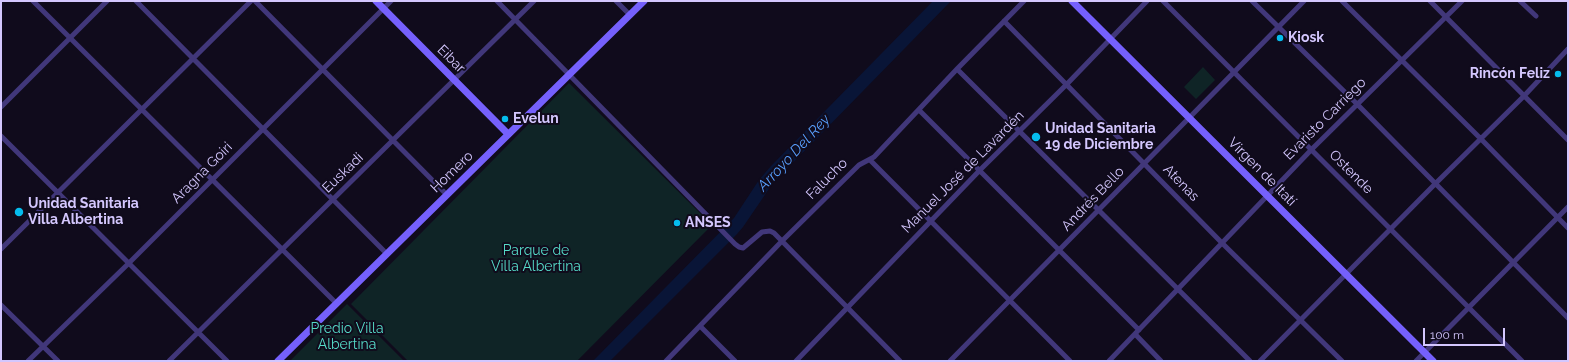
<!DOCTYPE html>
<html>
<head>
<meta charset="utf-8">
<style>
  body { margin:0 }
  #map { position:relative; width:1569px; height:362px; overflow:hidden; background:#100b1c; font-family:Raleway,sans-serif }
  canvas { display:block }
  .frame { position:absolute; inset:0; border:2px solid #d4c7fe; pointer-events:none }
  .scale { position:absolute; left:1423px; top:328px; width:82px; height:18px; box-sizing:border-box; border:2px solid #d4c7fe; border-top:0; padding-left:5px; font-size:12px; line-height:14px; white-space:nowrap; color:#d4c7fe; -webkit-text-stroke:3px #100b1c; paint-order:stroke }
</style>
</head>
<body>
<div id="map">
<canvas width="1569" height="362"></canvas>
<div class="frame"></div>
<div class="scale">100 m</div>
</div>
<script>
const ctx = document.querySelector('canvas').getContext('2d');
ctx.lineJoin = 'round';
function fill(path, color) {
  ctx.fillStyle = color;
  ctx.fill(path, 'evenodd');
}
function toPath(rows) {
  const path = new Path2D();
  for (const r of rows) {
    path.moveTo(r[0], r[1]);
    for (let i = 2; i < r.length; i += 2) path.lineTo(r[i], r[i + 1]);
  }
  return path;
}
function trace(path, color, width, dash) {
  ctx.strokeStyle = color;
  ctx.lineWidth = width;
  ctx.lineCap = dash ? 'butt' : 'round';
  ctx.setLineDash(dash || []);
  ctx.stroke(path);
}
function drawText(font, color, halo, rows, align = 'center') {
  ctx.font = font + ' Raleway,sans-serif';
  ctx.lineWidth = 4;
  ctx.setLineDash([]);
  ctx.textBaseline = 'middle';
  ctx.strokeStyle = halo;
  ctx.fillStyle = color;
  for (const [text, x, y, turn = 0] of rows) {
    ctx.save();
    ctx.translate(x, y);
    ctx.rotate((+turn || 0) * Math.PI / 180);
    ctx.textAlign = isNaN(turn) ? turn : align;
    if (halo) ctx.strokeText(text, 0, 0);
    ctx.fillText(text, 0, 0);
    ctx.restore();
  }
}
const green = toPath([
  [1203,67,1215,80,1196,99,1184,87],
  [569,83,712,225,577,361,408,361,351,304],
  [347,304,404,361,290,361]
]);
const water = toPath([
  [933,1,951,1,773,183,743,227,737,234,610,361,593,361,734,218,759,180,771,166]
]);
const street = toPath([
  [33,1,336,303],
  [136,1,386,253],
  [255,1,447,195],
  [497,1,735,244,739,247,743,248,762,232,770,231,774,233,900,361],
  [616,1,630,15],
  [1163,1,1522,361],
  [1252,1,1357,104,1568,318],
  [1342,1,1481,139,1568,228],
  [1430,1,1568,140],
  [1520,1,1536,16],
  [1004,21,1222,243,1342,361],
  [957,69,1250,361],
  [1,107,107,1],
  [919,110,1139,330],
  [1,136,227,361],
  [870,160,1070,361],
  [1,249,251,1],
  [1,305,58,361],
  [700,326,735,361],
  [1135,334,1161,361],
  [28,361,129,263,391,1],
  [169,361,534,1],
  [666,361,782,241,859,165,874,157,957,69,1024,1],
  [796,361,980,170,1067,84,1147,1],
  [950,361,1304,1],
  [1109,361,1312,149,1462,1],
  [1260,361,1435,184,1524,96,1568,49],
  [1416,361,1568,207]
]);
const secondary = toPath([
  [376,1,508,134],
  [1072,1,1433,361],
  [278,361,644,1]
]);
const markers = [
  [1280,38,4,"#05bced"],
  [1558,74,4,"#05bced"],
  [505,119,4,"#05bced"],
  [1036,137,5,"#05bced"],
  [19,212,5,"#05bced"],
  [677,223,4,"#05bced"]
];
const poiNames = [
  ["Kiosk",1288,38],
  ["Rincón Feliz",1550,74,"right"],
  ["Evelun",513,119],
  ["Unidad Sanitaria",1045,129],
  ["19 de Diciembre",1045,145],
  ["Unidad Sanitaria",28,204],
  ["Villa Albertina",28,220],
  ["ANSES",685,223]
];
const streetNames = [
  ["Eibar",451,59,45],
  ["Evaristo Carriego",1325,119,-45],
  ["Homero",452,172,-44],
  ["Manuel José de Lavardén",963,172,-45],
  ["Virgen de Itatí",1262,172,45],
  ["Ostende",1351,172,45],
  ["Aragna Goiri",202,173,-45],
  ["Euskadi",343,173,-44],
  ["Falucho",827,179,-45],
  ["Atenas",1181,183,46],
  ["Andrés Bello",1093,199,-46]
];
const parkNames = [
  ["Parque de",536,251],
  ["Villa Albertina",536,267],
  ["Predio Villa",347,329],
  ["Albertina",347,345]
];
const waterNames = [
  ["Arroyo Del Rey",794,153,-47]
];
fill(green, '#0f2426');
fill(water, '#091537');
trace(street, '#41377a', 5);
trace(secondary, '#7560fc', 7);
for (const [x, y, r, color] of markers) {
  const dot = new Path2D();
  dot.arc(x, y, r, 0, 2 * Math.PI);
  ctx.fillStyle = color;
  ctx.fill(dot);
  trace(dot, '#100b1c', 1.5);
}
drawText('bold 14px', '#d4c7fe', '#100b1c', poiNames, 'left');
drawText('14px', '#d4c7fe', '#100b1c', streetNames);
drawText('14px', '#56dbc8', '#100b1c', parkNames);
drawText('italic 15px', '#589efc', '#100b1c', waterNames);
</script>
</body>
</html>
